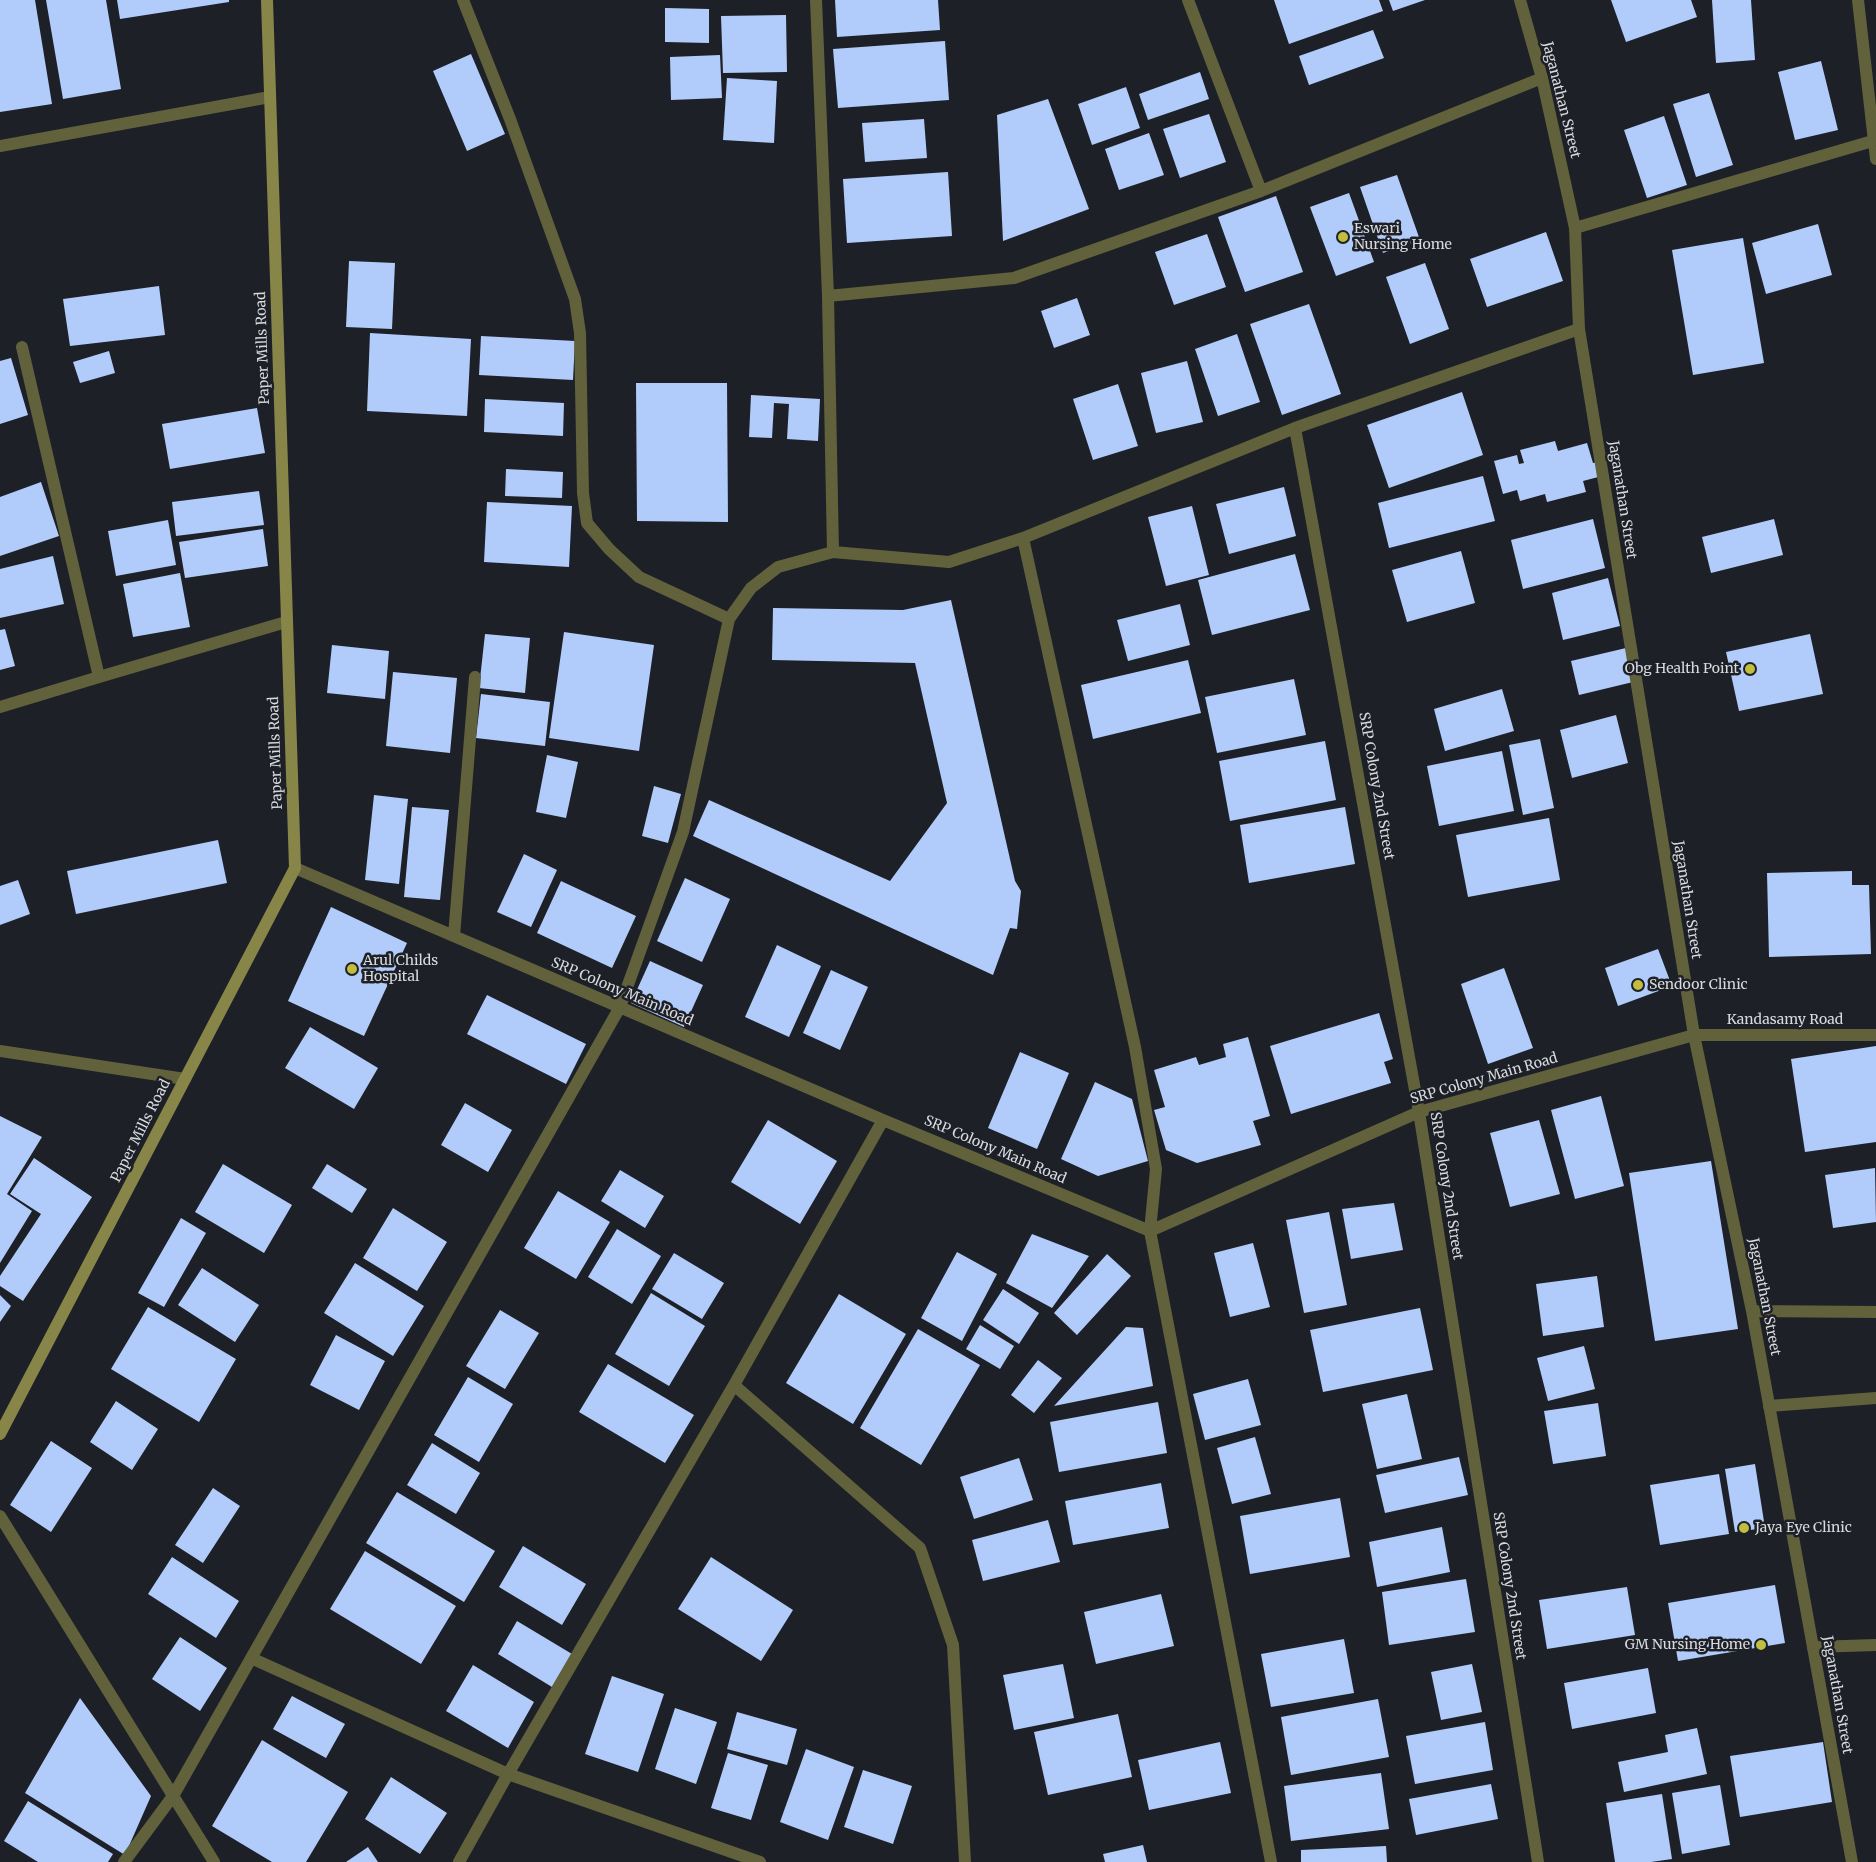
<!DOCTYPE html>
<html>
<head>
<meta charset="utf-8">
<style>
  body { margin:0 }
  canvas { display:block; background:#1d2026 }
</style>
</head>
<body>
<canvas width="1876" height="1862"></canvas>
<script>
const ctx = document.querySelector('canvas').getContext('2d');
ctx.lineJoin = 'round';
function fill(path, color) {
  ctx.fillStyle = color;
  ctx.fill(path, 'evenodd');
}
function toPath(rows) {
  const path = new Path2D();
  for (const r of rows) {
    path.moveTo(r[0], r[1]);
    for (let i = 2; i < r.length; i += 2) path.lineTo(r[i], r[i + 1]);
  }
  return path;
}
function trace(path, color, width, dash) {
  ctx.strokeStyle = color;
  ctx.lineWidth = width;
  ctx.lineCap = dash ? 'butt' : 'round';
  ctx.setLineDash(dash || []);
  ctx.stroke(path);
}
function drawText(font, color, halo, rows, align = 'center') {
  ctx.font = font + ' Merriweather,serif';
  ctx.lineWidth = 5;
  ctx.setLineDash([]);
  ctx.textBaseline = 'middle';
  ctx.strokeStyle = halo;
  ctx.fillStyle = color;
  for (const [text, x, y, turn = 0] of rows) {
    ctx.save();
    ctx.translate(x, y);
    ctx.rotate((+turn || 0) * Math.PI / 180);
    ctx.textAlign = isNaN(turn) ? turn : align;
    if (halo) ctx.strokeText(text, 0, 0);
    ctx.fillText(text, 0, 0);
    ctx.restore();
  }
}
const building = toPath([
  [0,0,35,0,52,104,0,112],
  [46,0,106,0,121,89,63,99],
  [117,0,229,0,229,2,120,19],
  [835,0,938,0,940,30,837,37],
  [1274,0,1379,0,1383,11,1289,44],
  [1389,0,1425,0,1393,11],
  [1611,0,1691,0,1697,17,1626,42],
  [1712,0,1751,0,1755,60,1716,63],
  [665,8,709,9,709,43,665,42],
  [786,15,787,72,723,73,721,16],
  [1373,30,1384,58,1309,85,1299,56],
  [945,41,949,100,838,108,833,49],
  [471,54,505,134,467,151,433,71],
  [720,55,722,98,671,100,670,57],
  [1821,61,1838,130,1795,140,1778,72],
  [1200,72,1209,99,1148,120,1139,94],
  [727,78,777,81,774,143,723,140],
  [1126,87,1140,128,1092,145,1078,104],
  [1709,93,1733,165,1696,177,1673,104],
  [1048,99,1089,209,1003,241,997,115],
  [1209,114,1226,162,1180,178,1163,129],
  [1664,116,1687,185,1647,198,1624,130],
  [924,119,927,158,865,162,862,123],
  [1149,133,1164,175,1119,190,1105,149],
  [948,172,952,236,847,243,843,179],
  [1397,175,1420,240,1383,253,1360,187],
  [1349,193,1374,262,1336,276,1310,207],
  [1276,196,1303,272,1245,292,1218,217],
  [1818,224,1832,275,1766,294,1752,243],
  [1546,232,1563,281,1487,307,1470,259],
  [1207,234,1226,287,1174,305,1155,252],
  [1743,238,1764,363,1693,375,1672,250],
  [349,261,395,263,392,329,346,327],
  [1425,263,1449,329,1410,344,1386,277],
  [159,286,165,335,70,346,63,299],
  [1077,298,1090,335,1054,348,1041,311],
  [1309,304,1341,394,1282,415,1250,324],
  [370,333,471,339,467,416,367,411],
  [1237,334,1260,402,1218,416,1195,349],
  [481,336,575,341,573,380,479,375],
  [109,351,115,373,80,383,73,362],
  [11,358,28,415,0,424,0,361],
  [1187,361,1203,422,1156,433,1141,373],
  [636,383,727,383,728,522,637,521],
  [1118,384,1138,446,1093,460,1073,399],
  [1462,392,1483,455,1389,488,1367,425],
  [751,395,820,399,818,441,787,439,789,404,774,403,772,438,749,437],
  [485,399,564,403,563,436,484,432],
  [257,408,265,453,170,469,162,424],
  [1555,441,1558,451,1587,443,1593,463,1598,462,1602,476,1583,481,1586,492,1547,502,1545,494,1520,501,1517,490,1503,494,1494,461,1517,455,1519,464,1524,463,1520,450],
  [506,469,563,472,562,498,505,496],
  [1483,476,1495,521,1389,548,1378,503],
  [41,482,59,536,0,556,0,497],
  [1284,487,1296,536,1229,554,1216,504],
  [259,491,264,525,176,536,172,502],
  [487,502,572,506,569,567,484,562],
  [1192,506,1209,575,1166,586,1148,517],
  [1593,519,1605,568,1523,589,1511,540],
  [1774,519,1783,555,1711,573,1702,537],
  [168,520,176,565,116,576,108,531],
  [263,529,268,566,185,578,179,542],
  [1461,551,1475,603,1407,622,1392,570],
  [1295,554,1310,610,1212,635,1198,580],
  [53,556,64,604,0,618,0,569],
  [180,573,190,627,133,637,123,584],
  [1608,578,1620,626,1563,640,1552,593],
  [951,600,1015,881,1021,891,1017,929,1010,928,993,975,693,836,709,800,890,881,947,803,915,663,772,660,773,608,903,610],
  [1180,604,1190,645,1128,661,1117,620],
  [5,629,15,666,0,670,0,630],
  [564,632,654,645,639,751,549,738],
  [485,634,530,638,525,693,479,688],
  [1810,634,1823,694,1739,711,1726,652],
  [332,645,389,651,385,699,327,693],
  [1626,648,1633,682,1579,695,1571,661],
  [1188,660,1201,713,1093,739,1081,685],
  [393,672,457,678,450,753,386,746],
  [1294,679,1306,735,1217,753,1205,697],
  [1502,689,1514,731,1445,751,1434,709],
  [481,694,550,702,545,746,476,738],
  [1616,715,1628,763,1572,778,1560,730],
  [1540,739,1554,808,1523,815,1509,745],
  [1325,741,1336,800,1230,821,1219,761],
  [1502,751,1514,811,1439,826,1427,766],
  [547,755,578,762,566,818,536,812],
  [654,786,681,794,668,843,642,836],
  [374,795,408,799,399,884,365,880],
  [412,807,449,810,440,900,404,897],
  [1345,807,1355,864,1249,883,1240,825],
  [1549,818,1560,880,1468,897,1456,835],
  [218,840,227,883,76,914,67,871],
  [524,854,557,870,531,927,497,912],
  [1852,871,1852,885,1869,885,1871,954,1769,957,1767,873],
  [685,878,730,899,702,962,657,941],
  [18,880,30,914,0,925,0,886],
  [561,881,636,916,612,968,537,933],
  [331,907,407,943,364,1036,288,1001],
  [777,945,821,966,789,1037,745,1017],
  [1658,949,1672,986,1618,1006,1605,968],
  [650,961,703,985,684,1027,631,1003],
  [1504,968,1533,1048,1488,1064,1461,984],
  [831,970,868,987,840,1050,803,1033],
  [487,995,586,1044,566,1084,467,1034],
  [1379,1013,1393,1059,1384,1062,1391,1083,1291,1114,1270,1046],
  [310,1027,378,1068,354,1109,285,1068],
  [1248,1037,1270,1116,1253,1121,1261,1145,1197,1163,1166,1150,1154,1110,1165,1107,1154,1070,1196,1057,1199,1065,1226,1057,1223,1044],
  [1876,1046,1876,1142,1805,1152,1791,1059],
  [1020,1052,1069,1073,1037,1149,988,1128],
  [1095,1082,1132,1099,1148,1161,1098,1176,1061,1159],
  [1601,1096,1624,1186,1575,1199,1551,1110],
  [465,1103,512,1130,488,1172,441,1145],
  [0,1116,42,1137,7,1194,32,1211,0,1263],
  [768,1120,837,1161,800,1224,731,1182],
  [1539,1120,1560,1194,1510,1207,1490,1133],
  [34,1158,92,1197,23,1301,0,1286,0,1276,41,1214,10,1194],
  [1711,1161,1738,1329,1655,1341,1629,1173],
  [223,1164,292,1205,264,1253,195,1212],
  [327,1164,367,1189,352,1213,312,1188],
  [1875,1168,1876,1222,1833,1228,1825,1175],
  [620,1170,664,1196,645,1228,601,1201],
  [558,1191,610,1222,576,1279,524,1248],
  [1394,1203,1403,1250,1351,1259,1342,1209],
  [393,1208,447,1242,417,1291,363,1258],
  [1329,1212,1347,1305,1304,1313,1286,1220],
  [181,1218,206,1233,164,1307,138,1293],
  [617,1229,661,1256,632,1304,588,1277],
  [1032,1234,1089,1256,1052,1308,1006,1283],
  [1253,1243,1270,1307,1230,1317,1214,1253],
  [957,1252,997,1274,962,1341,921,1318],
  [674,1253,724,1283,702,1319,652,1289],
  [1107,1254,1131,1276,1077,1335,1054,1313],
  [355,1263,424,1306,393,1356,324,1313],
  [202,1268,259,1305,235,1342,178,1305],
  [1597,1276,1604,1327,1543,1336,1536,1284],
  [1003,1289,1039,1313,1019,1344,983,1320],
  [651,1293,705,1326,669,1386,615,1354],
  [839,1294,906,1334,853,1424,786,1383],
  [0,1295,11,1306,0,1322],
  [148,1307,236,1359,199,1422,111,1369],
  [1420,1308,1433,1370,1323,1392,1310,1330],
  [500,1310,539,1333,505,1389,466,1366],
  [980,1325,1014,1346,1000,1369,966,1349],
  [1126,1327,1143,1328,1153,1386,1054,1406],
  [918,1329,980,1365,921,1465,860,1428],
  [336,1335,385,1361,359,1410,310,1385],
  [1584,1346,1595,1389,1548,1401,1537,1358],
  [1038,1360,1062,1378,1034,1413,1011,1395],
  [608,1364,694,1415,665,1463,579,1412],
  [468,1377,513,1404,479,1462,434,1435],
  [1248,1379,1261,1425,1205,1440,1193,1394],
  [1407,1394,1422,1459,1377,1469,1362,1404],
  [116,1401,158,1429,132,1470,90,1442],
  [1158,1402,1167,1453,1059,1472,1050,1422],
  [1598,1403,1606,1456,1553,1464,1544,1411],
  [1255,1437,1271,1494,1232,1504,1217,1448],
  [51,1441,92,1468,51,1532,10,1505],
  [432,1443,480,1473,456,1514,407,1485],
  [1459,1457,1468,1495,1385,1513,1376,1475],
  [1019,1458,1033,1500,974,1519,960,1477],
  [1755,1464,1765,1528,1735,1532,1725,1469],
  [1719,1474,1729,1534,1660,1545,1650,1485],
  [1161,1483,1169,1528,1073,1545,1065,1501],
  [213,1488,240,1506,203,1563,175,1545],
  [397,1492,495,1551,464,1602,366,1543],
  [1340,1498,1350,1557,1250,1574,1240,1516],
  [1048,1520,1060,1562,983,1581,972,1540],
  [1442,1527,1450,1572,1377,1587,1369,1542],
  [523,1546,586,1584,562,1625,499,1587],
  [365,1551,456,1606,421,1664,330,1609],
  [172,1557,239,1601,216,1638,148,1594],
  [711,1557,793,1610,761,1661,678,1609],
  [1466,1579,1475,1632,1389,1645,1382,1592],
  [1775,1585,1785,1643,1678,1661,1668,1603],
  [1627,1587,1635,1635,1547,1649,1539,1600],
  [1161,1594,1174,1646,1096,1664,1084,1612],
  [517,1621,572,1654,552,1687,498,1654],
  [180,1637,227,1668,200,1711,152,1679],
  [1344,1639,1354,1693,1271,1707,1261,1654],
  [1063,1664,1074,1718,1014,1730,1003,1675],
  [1472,1664,1482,1712,1441,1720,1431,1672],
  [473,1665,534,1702,508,1748,446,1711],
  [1648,1668,1656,1713,1572,1729,1564,1683],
  [612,1676,664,1694,638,1772,585,1754],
  [292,1696,345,1724,326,1758,273,1729],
  [80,1698,151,1796,125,1855,25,1793],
  [1378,1699,1389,1757,1291,1775,1281,1717],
  [675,1708,717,1722,696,1784,655,1769],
  [737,1712,797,1729,787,1765,727,1749],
  [1118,1714,1132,1777,1048,1795,1034,1732],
  [1485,1722,1493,1770,1415,1784,1406,1736],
  [1697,1728,1707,1774,1624,1792,1618,1762,1668,1752,1665,1735],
  [262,1740,348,1792,306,1862,272,1862,212,1826],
  [1220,1742,1231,1793,1149,1810,1138,1760],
  [1823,1742,1832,1802,1740,1817,1730,1756],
  [806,1749,854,1767,828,1840,780,1822],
  [728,1753,768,1765,751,1820,711,1808],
  [863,1770,912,1786,893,1844,844,1827],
  [1381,1773,1389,1829,1291,1841,1284,1786],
  [391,1777,447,1813,420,1854,365,1819],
  [1491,1784,1498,1819,1416,1835,1409,1799],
  [1720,1785,1730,1845,1682,1854,1672,1793],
  [1662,1794,1672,1859,1651,1862,1615,1862,1606,1803],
  [28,1801,113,1854,108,1862,38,1862,4,1841],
  [1143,1845,1147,1862,1105,1862,1103,1854],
  [1386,1846,1387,1862,1301,1862,1301,1850],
  [368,1847,378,1862,346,1862]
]);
const service = toPath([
  [1769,1406,1876,1398],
  [1813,1647,1876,1645]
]);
const minor = toPath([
  [463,0,510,119,575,299,580,333,583,493,587,523,609,549,639,577,729,619],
  [816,0,828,296,833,552],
  [1188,0,1261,191],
  [1520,0,1542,78,1575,228,1579,329,1694,1035,1752,1311,1852,1862],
  [1858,0,1876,159],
  [0,146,270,97],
  [1575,228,1876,140],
  [828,296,1014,278,1261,191,1542,78],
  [22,347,99,677,286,622],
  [1295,428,1419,1112,1538,1862],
  [1023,538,1135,1047,1156,1169,1150,1231,1271,1862],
  [0,707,99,677],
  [295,868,883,1120,1150,1231,1419,1112,1694,1035,1876,1035],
  [454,936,475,677],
  [0,1051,185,1079],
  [1752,1311,1876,1312],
  [734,1385,920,1548,953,1645,965,1862],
  [0,1516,214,1862],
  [251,1658,508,1774,459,1862],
  [124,1862,173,1796,620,1007,683,832,729,619,751,588,778,567,833,552,949,562,1023,538,1295,428,1579,329],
  [760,1862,508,1774,734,1385,883,1120]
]);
const secondary = toPath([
  [0,1434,295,868,267,0]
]);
const markers = [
  [1343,237,6,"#c2bd3f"],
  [1750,669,6,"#c2bd3f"],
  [352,969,6,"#c2bd3f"],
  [1638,985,6,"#c2bd3f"],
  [1744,1528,6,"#c2bd3f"],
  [1761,1645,6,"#c2bd3f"]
];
const streetNames = [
  ["Jaganathan Street",1561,100,76],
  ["Paper Mills Road",263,348,-92],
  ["Jaganathan Street",1622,500,81],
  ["Paper Mills Road",276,753,-92],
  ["SRP Colony 2nd Street",1376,786,80],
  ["Jaganathan Street",1687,900,81],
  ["SRP Colony Main Road",622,992,23],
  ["Kandasamy Road",1785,1020],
  ["SRP Colony Main Road",1484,1079,-16],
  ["Paper Mills Road",141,1131,-63],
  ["SRP Colony Main Road",995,1150,23],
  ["SRP Colony 2nd Street",1446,1186,81],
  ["Jaganathan Street",1764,1297,79],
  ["SRP Colony 2nd Street",1509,1586,81],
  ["Jaganathan Street",1837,1695,80]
];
const poiNames = [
  ["Eswari",1354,229],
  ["Nursing Home",1354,245],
  ["Obg Health Point",1739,669,"right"],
  ["Arul Childs",363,961],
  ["Hospital",363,977],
  ["Sendoor Clinic",1649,985],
  ["Jaya Eye Clinic",1755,1528],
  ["GM Nursing Home",1750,1645,"right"]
];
fill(building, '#b1ccfb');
trace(service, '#61613c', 12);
trace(minor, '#61613c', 12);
trace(secondary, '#878548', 12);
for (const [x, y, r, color] of markers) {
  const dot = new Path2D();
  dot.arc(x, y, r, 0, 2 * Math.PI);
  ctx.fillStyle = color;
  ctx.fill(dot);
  trace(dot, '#1d2026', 2);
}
drawText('14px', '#d8dade', '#1d2026', streetNames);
drawText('14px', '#d8dade', '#1d2026', poiNames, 'left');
</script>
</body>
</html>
